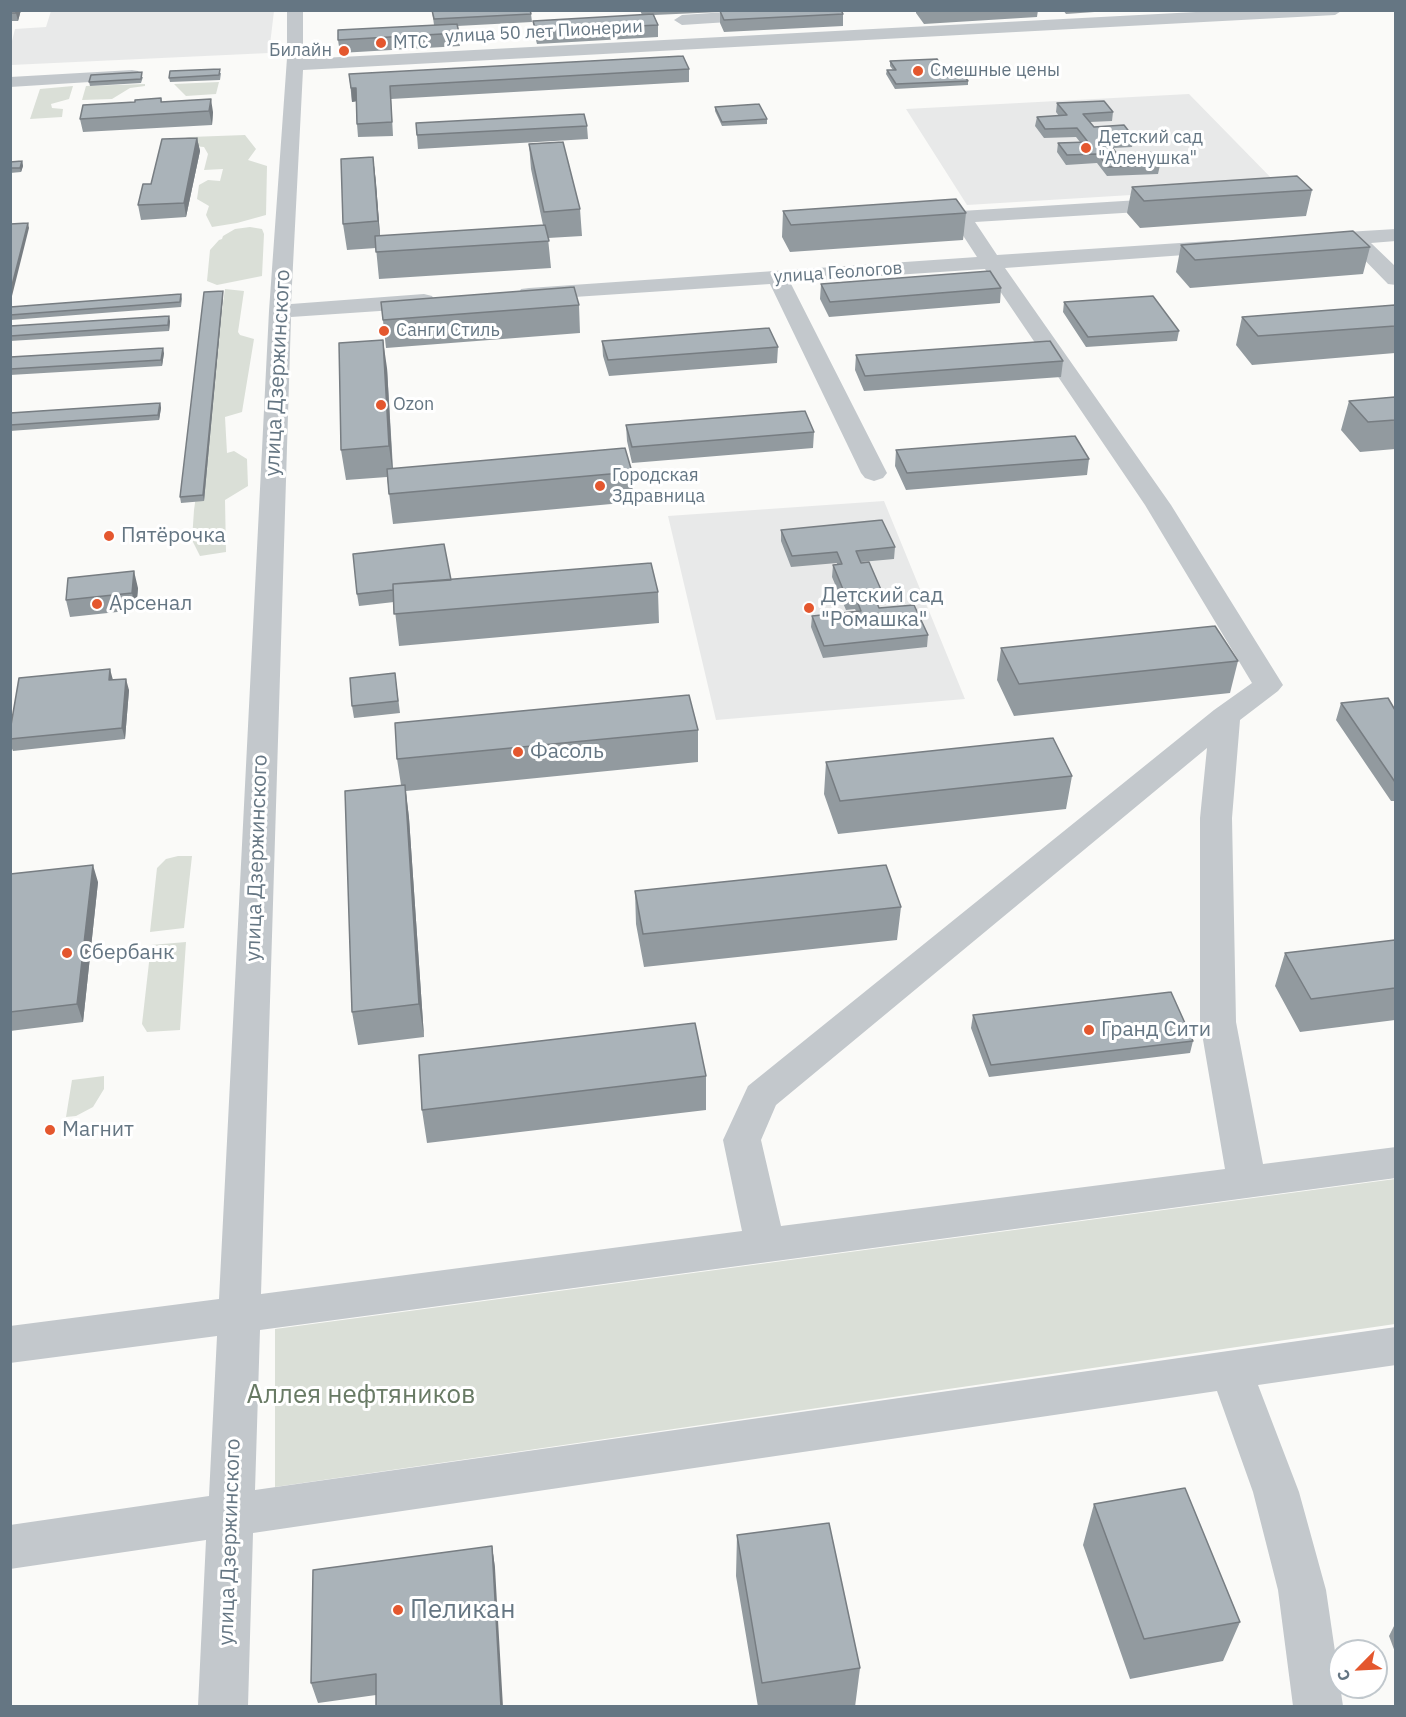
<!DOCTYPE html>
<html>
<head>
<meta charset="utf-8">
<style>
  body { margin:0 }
  #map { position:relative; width:1406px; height:1717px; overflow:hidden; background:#fafaf8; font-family:"IBM Plex Sans",sans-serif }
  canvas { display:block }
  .frame { position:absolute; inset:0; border:12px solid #657683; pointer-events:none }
  .north { position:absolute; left:1328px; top:1639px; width:60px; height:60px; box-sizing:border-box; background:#fff; border:2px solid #c1c8cd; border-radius:50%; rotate:246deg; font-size:16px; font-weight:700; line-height:24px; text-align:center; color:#657683 }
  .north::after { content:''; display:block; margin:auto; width:21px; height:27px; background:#e4572e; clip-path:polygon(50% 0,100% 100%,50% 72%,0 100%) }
</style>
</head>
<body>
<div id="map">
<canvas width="1406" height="1717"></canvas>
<div class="frame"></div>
<div class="north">С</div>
</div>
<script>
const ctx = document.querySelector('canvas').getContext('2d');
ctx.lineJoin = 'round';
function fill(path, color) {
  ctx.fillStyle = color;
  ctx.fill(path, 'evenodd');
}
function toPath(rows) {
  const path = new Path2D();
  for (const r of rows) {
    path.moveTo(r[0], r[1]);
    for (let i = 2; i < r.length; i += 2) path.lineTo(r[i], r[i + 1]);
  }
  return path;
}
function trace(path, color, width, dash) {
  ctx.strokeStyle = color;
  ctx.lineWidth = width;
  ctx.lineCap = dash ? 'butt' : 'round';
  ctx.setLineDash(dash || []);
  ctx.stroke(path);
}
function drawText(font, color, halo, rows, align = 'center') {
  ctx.font = font + ' "IBM Plex Sans",sans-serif';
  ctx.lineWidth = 6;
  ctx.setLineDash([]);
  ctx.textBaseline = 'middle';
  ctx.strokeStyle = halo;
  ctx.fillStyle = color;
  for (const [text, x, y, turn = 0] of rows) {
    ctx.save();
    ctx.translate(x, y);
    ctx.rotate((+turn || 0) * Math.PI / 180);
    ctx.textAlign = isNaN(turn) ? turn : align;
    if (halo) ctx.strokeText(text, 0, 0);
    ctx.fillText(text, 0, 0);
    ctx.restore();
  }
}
const built = toPath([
  [51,11,51,10,274,11,269,53,11,65,11,45,15,29,46,27],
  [1189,94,1279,186,967,205,906,109],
  [884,501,965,699,716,720,668,516]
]);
const green = toPath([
  [219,82,216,94,186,96,174,84],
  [145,84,145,86,130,88,112,99,82,100,86,86],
  [73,86,69,99,51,104,52,108,63,109,62,117,30,119,40,89],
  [245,135,256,149,248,160,267,166,266,215,237,223,212,227,206,215,209,206,197,199,199,185,208,180,220,181,223,169,204,170,208,154,204,147,162,143,190,137],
  [250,227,262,229,264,234,262,276,217,285,207,281,210,250,219,240,222,239,223,236,235,229],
  [225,289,244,291,238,332,240,335,254,339,242,412,225,417,227,453,234,451,247,459,248,486,225,500,226,552,200,556,192,540,194,510],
  [178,856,192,856,184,928,150,932,157,868,166,859],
  [186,942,180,1030,147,1032,142,1024,151,945],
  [104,1076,104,1089,93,1107,76,1116,66,1117,72,1080],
  [1395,1179,1395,1324,275,1487,275,1329]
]);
const minor = toPath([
  [287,10,303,10,303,59,1234,10,1343,10,1335,15,303,70,291,304,424,294,432,296,435,301,432,306,424,308,291,317,261,1294,742,1231,723,1140,748,1086,1214,710,1252,683,1145,505,985,269,790,282,887,473,883,478,874,481,865,478,861,473,770,284,529,300,521,299,518,294,521,289,529,288,977,257,951,217,954,213,961,211,1172,198,1179,200,1182,204,1179,208,1172,210,975,222,997,255,1226,240,1233,242,1236,246,1233,250,1226,252,1005,268,1171,505,1283,685,1278,691,1240,720,1232,818,1236,1022,1263,1164,1396,1147,1396,1178,260,1330,255,1490,1396,1327,1396,1365,1258,1385,1299,1492,1326,1590,1343,1706,1293,1706,1278,1590,1253,1492,1217,1391,253,1533,248,1706,198,1706,206,1540,10,1569,10,1525,209,1496,217,1336,10,1363,10,1326,219,1299,269,311,287,58,287,10],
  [1207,748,1200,818,1200,1022,1225,1169,781,1226,761,1140,776,1105,1207,748],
  [755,10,845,10,837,15,682,25,674,20,682,15,755,10],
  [132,70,138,71,141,75,138,79,10,87,10,77,132,70],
  [1396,229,1396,241,1371,243,1396,267,1396,285,1388,284,1349,244,1313,246,1306,244,1303,240,1306,236,1313,234,1396,229]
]);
const wall = toPath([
  [10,10,21,10,18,21,10,21],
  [432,10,531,14,532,22,457,26,460,46,340,53,338,40,434,25],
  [640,10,841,10,843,14,843,26,724,32,720,23,720,12,654,15,658,25,658,37,537,44,534,33,533,21,642,15],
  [916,10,1038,10,1037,17,924,24,916,13],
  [1063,10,1123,10,1066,14],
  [890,61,943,68,968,81,968,85,895,89,886,74,887,70,893,70,890,66],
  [689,69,689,82,391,99,393,136,358,137,357,124,356,101,352,102,349,74],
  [221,73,220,80,170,82,169,78],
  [143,77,141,83,90,86,89,82],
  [161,98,162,102,213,112,212,125,83,132,80,119,135,102],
  [1057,103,1113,112,1112,121,1090,122,1094,127,1134,138,1132,147,1113,148,1117,154,1160,165,1158,174,1107,176,1097,163,1066,165,1057,152,1058,143,1080,142,1076,137,1044,138,1035,126,1037,117,1059,116,1056,112],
  [715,107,767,119,767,124,722,126,715,111],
  [416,123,587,126,588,139,418,149],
  [197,138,200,151,186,217,141,220,138,205,151,184],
  [529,144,580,209,582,236,548,238,551,268,379,279,376,248,347,250,343,224,373,157,376,183,380,236,543,225,531,169],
  [22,161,23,166,21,172,10,173,10,162],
  [1132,187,1312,190,1306,216,1140,228,1127,213],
  [783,211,966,213,963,240,790,252,782,237],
  [1181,245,1370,247,1363,274,1190,288,1176,272],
  [821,284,1001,288,1000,303,829,317,820,299],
  [223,291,223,296,204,501,181,503,180,497],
  [181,294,182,299,181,307,10,320,10,307],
  [381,302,579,305,580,333,386,348],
  [1064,302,1179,331,1177,341,1086,347,1063,312],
  [1395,305,1395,353,1252,365,1236,345,1242,317],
  [170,321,169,331,10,341,10,326],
  [602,341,778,347,777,363,609,376,603,356],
  [164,353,162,366,10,375,10,357],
  [856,355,1063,361,1061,377,864,391,855,370],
  [387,368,393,468,632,472,633,502,393,524,387,477,346,480,341,450],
  [1395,397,1395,449,1360,452,1341,430,1349,401],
  [160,403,161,408,159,420,10,431,10,413],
  [626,425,814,432,813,448,632,463,627,441],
  [896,450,1089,459,1087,475,906,490,895,466],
  [781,530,895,547,894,559,861,562,882,592,882,604,877,604,879,608,928,635,927,647,823,658,811,627,812,616,856,611,855,609,846,610,832,577,833,565,837,565,837,563,791,567,781,541],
  [451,580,658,592,659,623,399,646,394,602,359,606,357,594],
  [138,588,136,610,70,617,66,600],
  [1001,648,1238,661,1230,693,1014,716,997,680],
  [395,673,400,713,354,718,352,706],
  [113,680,129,690,125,739,13,751,10,744,10,731],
  [1341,703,1395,710,1395,801,1391,801,1336,720],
  [698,730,698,762,406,791,409,818,424,1037,358,1045,352,1012,401,785,397,759],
  [826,762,1072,776,1066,809,838,834,824,794],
  [10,874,98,882,83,1022,10,1031],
  [635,891,901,907,897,940,644,967,636,924],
  [1395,940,1395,1020,1300,1032,1275,986,1285,953],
  [973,1015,1193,1041,1190,1053,989,1077,971,1028],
  [706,1076,706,1110,427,1143,422,1110],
  [1094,1504,1240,1622,1223,1661,1130,1679,1083,1545],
  [737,1535,860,1668,855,1707,758,1707,736,1576],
  [492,1546,495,1568,376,1695,318,1703,311,1683],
  [1395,1624,1395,1652,1389,1636]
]);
const shadedWall = toPath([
  [16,10,21,10,18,21,16,13],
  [351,88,356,88,358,101,352,102],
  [211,99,213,112,212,125,209,111],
  [197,138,200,151,186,217,184,203],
  [373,157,376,183,381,248,378,221],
  [22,161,23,166,21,172,20,168],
  [28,223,29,228,10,304,10,293],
  [223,291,223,296,204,501,203,495],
  [169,316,170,321,169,331,168,325],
  [383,340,387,368,393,476,389,446],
  [163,348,164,353,162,366,161,360],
  [160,403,161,408,159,420,158,415],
  [134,571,138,588,136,610,132,593],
  [110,669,113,680,109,680],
  [126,679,129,690,125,739,122,728],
  [405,785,409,818,424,1037,419,1004],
  [93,865,98,882,83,1022,77,1004],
  [492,1546,495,1568,503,1707,501,1707]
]);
const building = toPath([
  [10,10,16,10,16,13,10,13,10,10],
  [432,10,530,10,531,14,434,19,432,10],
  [721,10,841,10,843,14,724,20,720,11,721,10],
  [653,14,658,25,536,31,533,21,653,14],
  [457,24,459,33,338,40,338,30,457,24],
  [683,56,689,69,390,86,392,122,357,124,356,88,351,88,349,74,683,56],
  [937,59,943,68,958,67,968,81,896,84,887,70,896,70,890,61,937,59],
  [220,69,219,75,169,78,170,71,220,69],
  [142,72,141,79,89,82,91,75,142,72],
  [161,98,161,102,211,99,209,111,80,119,83,105,135,102,135,100,161,98],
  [1104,101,1113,112,1083,114,1094,127,1124,125,1134,138,1106,139,1117,154,1150,152,1160,165,1108,167,1098,154,1067,155,1058,143,1088,142,1077,128,1045,129,1037,117,1067,115,1057,103,1104,101],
  [759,104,767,119,722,122,715,107,759,104],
  [584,114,587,126,417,135,416,123,584,114],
  [197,138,184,203,138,205,143,184,151,184,162,139,197,138],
  [563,142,580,209,544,212,529,144,563,142],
  [373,157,378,221,343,224,341,159,373,157],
  [22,161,20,168,10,168,10,162,22,161],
  [1297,176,1312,190,1144,201,1132,187,1297,176],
  [956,199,966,213,791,225,783,211,956,199],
  [28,223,10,293,10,224,28,223],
  [545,225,549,241,376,252,375,236,545,225],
  [1353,231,1370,247,1195,260,1181,245,1353,231],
  [990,271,1001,288,830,302,821,284,990,271],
  [574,287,579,305,383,320,381,302,574,287],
  [223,291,203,495,180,497,204,292,223,291],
  [181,294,180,302,10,315,10,307,181,294],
  [1153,296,1179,331,1088,337,1064,302,1153,296],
  [1395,305,1395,326,1258,336,1242,317,1395,305],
  [169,316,168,325,10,336,10,326,169,316],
  [769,328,778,347,608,360,602,341,769,328],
  [383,340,389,446,341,450,339,343,383,340],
  [1050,341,1063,361,865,376,856,355,1050,341],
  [163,348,161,360,10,369,10,357,163,348],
  [1395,397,1395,420,1368,422,1349,401,1395,397],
  [160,403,158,415,10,425,10,413,160,403],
  [805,411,814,432,632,447,626,425,805,411],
  [1075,436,1089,459,907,473,896,450,1075,436],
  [625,448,632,472,389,494,387,469,625,448],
  [882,520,895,547,856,551,861,563,869,562,882,592,873,593,879,608,914,605,928,635,824,646,812,616,861,611,856,598,847,599,833,565,842,564,837,552,792,556,781,530,882,520],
  [444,544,451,580,393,584,393,590,357,594,353,554,444,544],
  [651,563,658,592,394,614,393,584,651,563],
  [134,571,132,593,66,600,68,578,134,571],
  [1215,626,1238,661,1019,684,1001,648,1215,626],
  [110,669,109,680,126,679,122,728,10,739,10,731,19,678,110,669],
  [395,673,398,701,352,706,350,678,395,673],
  [689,695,698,730,397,759,395,723,689,695],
  [1388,698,1395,710,1395,782,1341,703,1388,698],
  [1053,738,1072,776,840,801,826,762,1053,738],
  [405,785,419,1004,352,1012,345,791,405,785],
  [93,865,77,1004,10,1012,10,874,93,865],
  [886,865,901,907,643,934,635,891,886,865],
  [1395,940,1395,988,1311,999,1285,953,1395,940],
  [1171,992,1193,1041,991,1065,973,1015,1171,992],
  [695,1023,706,1076,422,1110,419,1055,695,1023],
  [1185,1488,1240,1622,1144,1639,1094,1504,1185,1488],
  [829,1523,860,1668,762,1683,737,1535,829,1523],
  [492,1546,501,1707,376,1707,376,1674,311,1683,313,1570,492,1546]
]);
const markers = [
  [381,43,6,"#e4572e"],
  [344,51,6,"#e4572e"],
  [918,71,6,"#e4572e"],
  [1086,148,6,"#e4572e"],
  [384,331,6,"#e4572e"],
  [381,405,6,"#e4572e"],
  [600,486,6,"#e4572e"],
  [109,536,6,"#e4572e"],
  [97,604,6,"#e4572e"],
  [809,608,6,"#e4572e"],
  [518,752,6,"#e4572e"],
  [67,953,6,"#e4572e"],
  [1089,1030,6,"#e4572e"],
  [50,1130,6,"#e4572e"],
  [398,1610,6,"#e4572e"]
];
const farStreetnames = [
  ["улица 50 лет Пионерии",544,32,-3],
  ["улица Геологов",838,273,-4]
];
const farPoinames = [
  ["МТС",393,43],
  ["Билайн",332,51,"right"],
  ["Смешные цены",930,71],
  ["Детский сад",1098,138],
  ["\"Аленушка\"",1098,159],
  ["Санги Стиль",396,331],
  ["Ozon",393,405],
  ["Городская",612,476],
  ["Здравница",612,497]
];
const streetNames = [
  ["улица Дзержинского",278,373,-87],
  ["улица Дзержинского",257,858,-88],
  ["улица Дзержинского",230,1542,-88]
];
const poiNames = [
  ["Пятёрочка",121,536],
  ["Детский сад",821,596],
  ["\"Ромашка\"",821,620],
  ["Арсенал",109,604],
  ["Фасоль",530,752],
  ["Сбербанк",79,953],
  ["Гранд Сити",1101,1030],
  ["Магнит",62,1130]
];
const nearParknames = [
  ["Аллея нефтяников",361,1395]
];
const nearPoinames = [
  ["Пеликан",410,1610]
];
fill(built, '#e8e9e9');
fill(green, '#dadfd7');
fill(minor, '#c3c8cc');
fill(wall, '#929a9f');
fill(shadedWall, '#777d82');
fill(building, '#aab3b9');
trace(building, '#777d82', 1.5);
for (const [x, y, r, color] of markers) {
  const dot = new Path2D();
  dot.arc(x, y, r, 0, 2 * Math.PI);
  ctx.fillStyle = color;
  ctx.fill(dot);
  trace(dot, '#fff', 2);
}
drawText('18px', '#657683', '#fff', farStreetnames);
drawText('18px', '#657683', '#fff', farPoinames, 'left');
drawText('21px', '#657683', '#fff', streetNames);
drawText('21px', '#657683', '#fff', poiNames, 'left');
drawText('26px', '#687a64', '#fff', nearParknames);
drawText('26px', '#657683', '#fff', nearPoinames, 'left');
</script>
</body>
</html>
